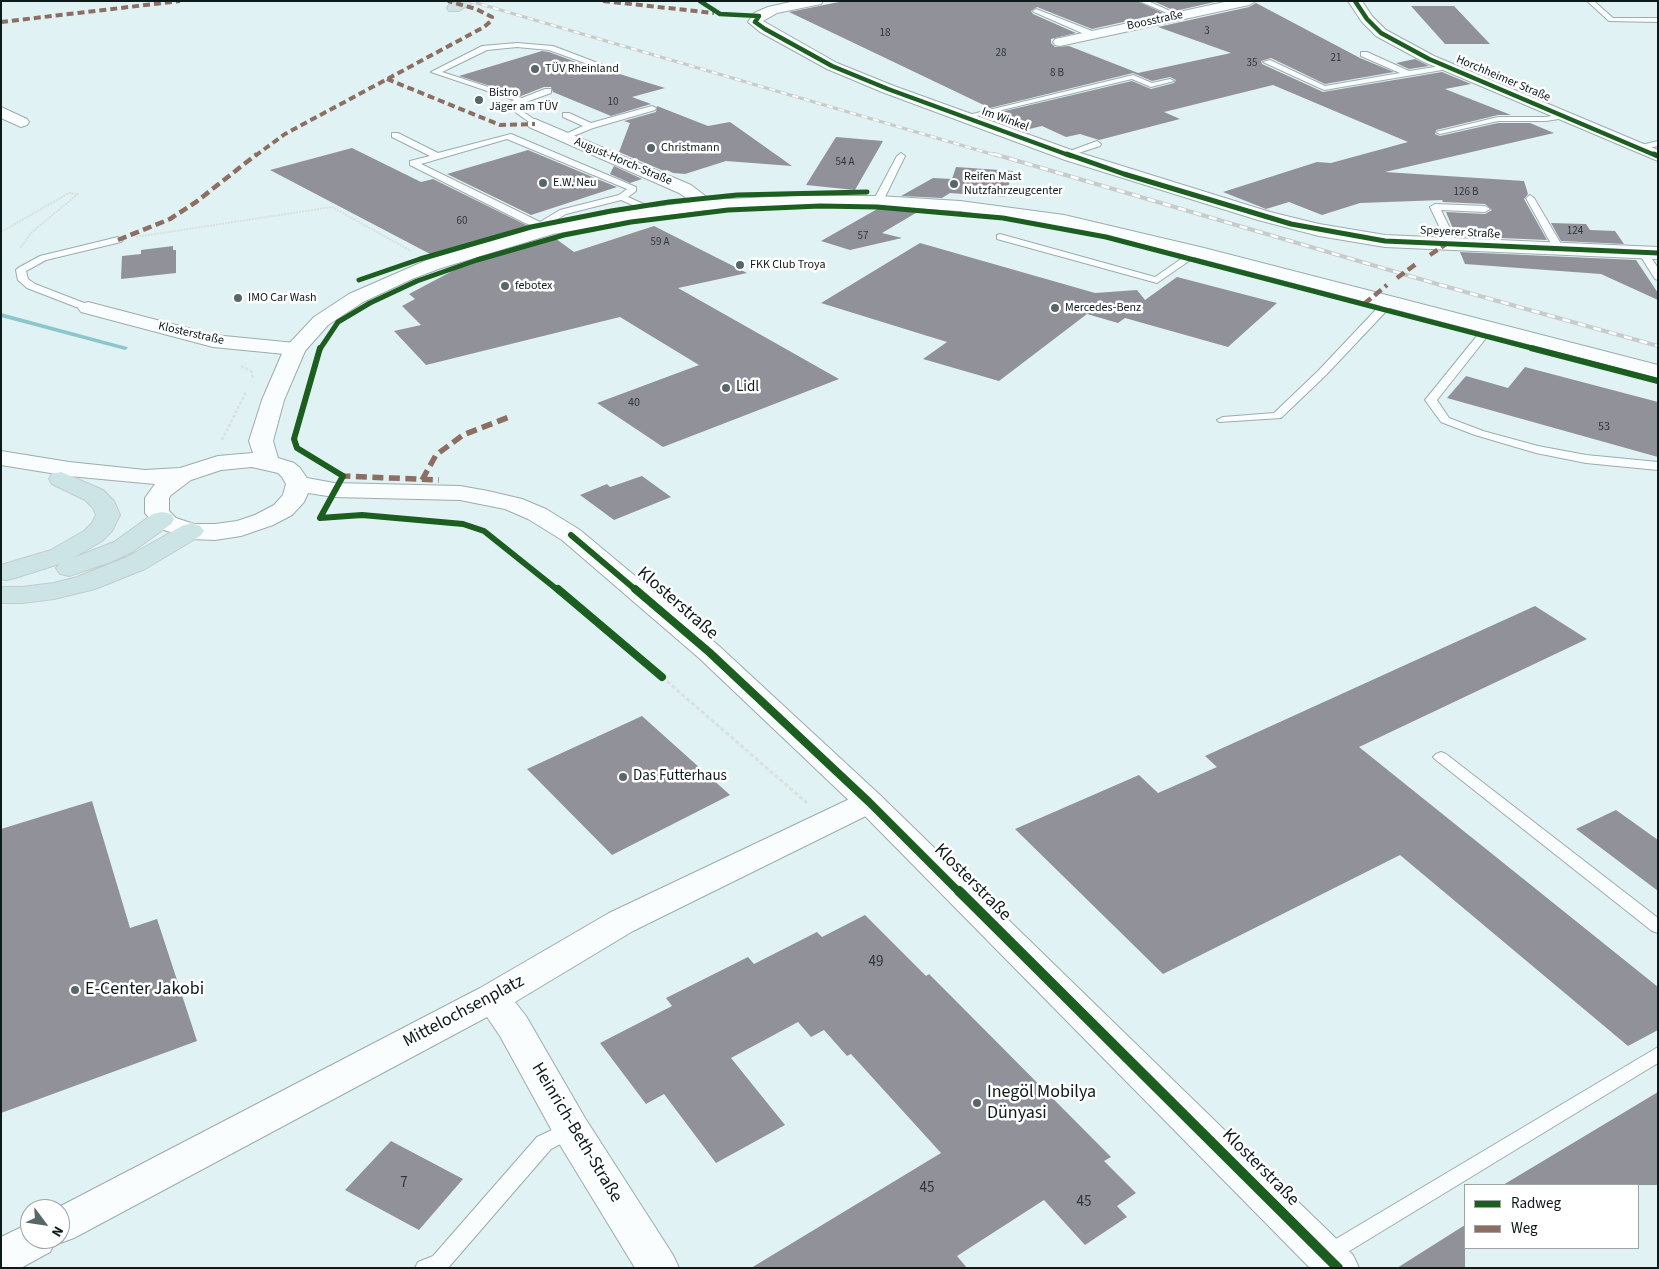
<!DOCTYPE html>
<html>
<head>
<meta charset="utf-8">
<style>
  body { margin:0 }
  #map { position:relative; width:1659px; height:1269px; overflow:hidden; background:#e0f2f3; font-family:"Source Sans 3",sans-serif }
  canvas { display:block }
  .frame { position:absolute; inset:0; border:2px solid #0d1a1a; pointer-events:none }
  .legend { position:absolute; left:1464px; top:1184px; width:175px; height:65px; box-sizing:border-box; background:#fff; border:1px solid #9ea3a3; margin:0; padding:6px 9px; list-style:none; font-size:15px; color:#0d1a1a }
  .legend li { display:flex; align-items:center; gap:10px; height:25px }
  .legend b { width:25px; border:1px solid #9ea3a3 }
  .north { position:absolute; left:20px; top:1199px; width:50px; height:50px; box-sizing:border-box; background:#fff; border:1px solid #9ea3a3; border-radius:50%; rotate:121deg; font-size:14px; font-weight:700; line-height:20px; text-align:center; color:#0d1a1a }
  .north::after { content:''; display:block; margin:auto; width:18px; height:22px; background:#576666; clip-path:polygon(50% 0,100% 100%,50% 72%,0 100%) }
</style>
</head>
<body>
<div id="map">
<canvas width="1659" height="1269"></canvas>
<div class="frame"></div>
<ul class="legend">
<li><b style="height:6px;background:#1b5e20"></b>Radweg</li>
<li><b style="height:6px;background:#8d6e63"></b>Weg</li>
</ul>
<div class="north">N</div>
</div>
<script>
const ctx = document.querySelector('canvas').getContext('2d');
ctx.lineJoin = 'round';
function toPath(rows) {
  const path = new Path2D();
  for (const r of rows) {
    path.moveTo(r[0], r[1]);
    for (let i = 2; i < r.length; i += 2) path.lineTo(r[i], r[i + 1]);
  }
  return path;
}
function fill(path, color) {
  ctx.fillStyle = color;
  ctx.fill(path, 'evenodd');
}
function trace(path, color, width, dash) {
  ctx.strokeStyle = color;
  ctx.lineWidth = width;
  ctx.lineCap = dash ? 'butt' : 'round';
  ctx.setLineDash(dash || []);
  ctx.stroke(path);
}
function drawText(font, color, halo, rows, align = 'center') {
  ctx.font = font + ' "Source Sans 3",sans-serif';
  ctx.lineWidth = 5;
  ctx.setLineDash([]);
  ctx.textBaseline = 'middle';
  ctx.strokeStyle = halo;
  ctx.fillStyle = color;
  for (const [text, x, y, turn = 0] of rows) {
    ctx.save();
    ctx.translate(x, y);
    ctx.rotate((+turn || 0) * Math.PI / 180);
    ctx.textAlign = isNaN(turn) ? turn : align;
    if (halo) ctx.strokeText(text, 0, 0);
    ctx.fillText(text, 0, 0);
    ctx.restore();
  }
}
const stream = toPath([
  [1,313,127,347,128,348,125,350,1,317,1,313]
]);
const building = toPath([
  [844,1,1137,1,1163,13,1092,29,1037,7,1031,11,1033,14,1076,33,1051,39,1051,43,1055,47,1069,46,1138,73,1231,53,1158,27,1249,7,1256,3,1360,58,1394,72,1325,84,1271,58,1261,61,1262,64,1323,92,1442,72,1471,84,1445,89,1511,115,1498,115,1436,130,1435,134,1440,136,1498,123,1530,123,1554,133,1385,172,1524,181,1528,194,1524,199,1547,240,1456,236,1446,212,1485,214,1492,210,1485,204,1443,202,1442,200,1360,203,1322,215,1289,202,1266,209,1223,192,1317,162,1331,163,1408,142,1273,85,1164,112,1180,119,1099,140,1080,134,1066,137,1042,126,1025,130,992,114,1132,81,1151,89,1174,83,1176,80,1170,77,1152,81,1133,73,990,108,789,12],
  [1153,1,1219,1,1175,11],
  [1411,6,1454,6,1490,44,1445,44],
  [542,51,549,52,595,69,600,68,665,88,632,97,651,104,611,116,553,92,551,87,544,87,521,96,459,76],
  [1415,59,1429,66,1409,69,1396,63],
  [657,106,708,126,730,122,792,166,726,161,685,174,673,173,667,170,664,171,619,152,630,123,624,121,656,112],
  [836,137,883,141,855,190,806,185],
  [352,148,421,182,433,179,530,227,434,256,270,170],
  [528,150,607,183,617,187,531,215,447,174],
  [614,166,642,179,630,183,610,174],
  [956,167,1013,171,1005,197,950,193,942,198,901,196,933,178,952,179],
  [879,208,921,210,882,233,902,238,850,250,821,241],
  [1551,223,1586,224,1590,230,1615,231,1624,244,1561,241],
  [654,226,747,273,678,288,839,379,663,447,597,403,699,365,620,317,426,365,394,331,421,325,402,306,415,299,409,294,458,268,454,266,552,236,574,252],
  [920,243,1095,293,1137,290,1145,300,1177,277,1277,303,1228,347,1125,318,1118,323,1087,314,999,381,923,359,947,342,821,303],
  [173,246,173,250,176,250,176,273,121,279,122,256,141,254,141,250],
  [1460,252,1636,260,1658,293,1658,300,1601,274,1465,264],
  [1525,367,1658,402,1658,457,1447,398,1466,376,1508,388],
  [642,476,671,497,614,520,580,495,607,484,610,487],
  [1535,606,1587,639,1359,747,1658,987,1658,1030,1628,1046,1400,855,1163,974,1015,829,1139,775,1158,793,1217,767,1205,756],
  [642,716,730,795,612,855,527,769],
  [92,801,130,928,157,919,197,1041,1,1113,1,829],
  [1616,810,1658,840,1658,891,1576,829],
  [865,915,926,976,929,974,952,997,1111,1157,1104,1161,1136,1193,1117,1206,1127,1217,1085,1245,1044,1200,957,1256,967,1268,751,1268,941,1153,851,1054,847,1056,824,1030,811,1037,798,1022,731,1058,785,1125,716,1163,664,1094,646,1104,600,1043,672,1006,666,998,748,957,754,964,817,932,822,937],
  [1658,1092,1658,1185,1503,1185],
  [391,1141,463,1179,419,1230,345,1190],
  [1465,1225,1465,1268,1397,1268]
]);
const pathFar2 = toPath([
  [1,232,69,193,78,194,32,232,20,248],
  [136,237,332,207,411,251]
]);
const pathFar1 = toPath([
  [241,366,251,371,253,378],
  [222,440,246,392]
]);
const path = toPath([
  [662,677,807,803]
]);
const lane = toPath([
  [1139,1,1148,1,1181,16,1176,17,1139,1],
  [1587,1,1594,1,1613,18,1658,18,1658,22,1609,21,1587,1],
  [1036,9,1097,33,1098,35,1091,37,1034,12,1033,11,1036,9],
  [517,43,553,46,603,65,596,67,549,50,517,47,487,50,442,72,522,98,545,89,551,89,551,93,515,106,538,122,538,126,535,126,505,105,514,100,431,72,482,46,517,43],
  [1361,52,1367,52,1409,71,1448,65,1452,67,1448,69,1324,90,1263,62,1270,60,1325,86,1400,73,1361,56,1361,52],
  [1133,75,1152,83,1170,79,1174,81,1151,87,1132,79,964,119,960,117,1133,75],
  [652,106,656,108,655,110,593,128,566,139,559,137,583,126,563,117,563,113,569,113,591,123,652,106],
  [1562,114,1566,116,1565,118,1546,121,1498,121,1440,134,1436,132,1498,117,1546,117,1562,114],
  [392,133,398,133,438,153,511,134,636,187,636,191,628,197,661,212,659,214,653,214,621,200,566,214,548,225,553,227,553,231,547,231,525,223,410,165,410,161,430,156,392,137,392,133],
  [507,139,627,189,619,195,560,210,540,222,421,164,507,139],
  [1097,141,1101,144,1100,146,1066,157,1062,154,1097,141],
  [1658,141,1658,146,1637,150,1633,147,1658,141],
  [901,153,905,156,883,201,881,203,875,203,873,201,897,156,901,153],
  [1530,195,1534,198,1564,249,1562,251,1556,251,1554,249,1526,198,1530,195],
  [1435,204,1485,206,1490,209,1485,212,1441,210,1458,245,1453,248,1448,245,1430,207,1435,204],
  [1000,234,1155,277,1194,250,1200,250,1202,252,1157,283,997,239,997,235,1000,234],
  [118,237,123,240,121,242,46,260,26,271,28,279,35,284,92,306,92,310,84,310,27,288,18,280,16,270,18,268,40,256,118,237],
  [1643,249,1646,250,1658,268,1658,280,1655,279,1638,252,1643,249],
  [1389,299,1394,302,1393,304,1326,375,1281,418,1219,422,1217,420,1223,417,1274,413,1318,371,1385,300,1389,299],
  [1489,325,1494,328,1437,400,1449,418,1483,431,1538,446,1586,455,1658,462,1658,470,1586,463,1536,453,1475,435,1441,422,1425,400,1485,326,1489,325],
  [1441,752,1446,754,1658,918,1658,933,1652,931,1436,760,1433,757,1436,754,1441,752],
  [1658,1047,1658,1063,1333,1261,1326,1264,1319,1261,1316,1255,1319,1249,1658,1047],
  [571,1121,578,1123,581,1129,578,1135,551,1149,448,1268,415,1268,418,1262,433,1256,537,1137,571,1121]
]);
const street = toPath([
  [795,1,823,1,821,4,777,13,763,21,837,63,894,86,1077,152,1270,212,1319,224,1385,235,1658,247,1658,259,1385,247,1319,236,1258,220,1065,160,882,92,827,69,760,32,748,22,754,13,768,7,795,1],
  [1229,1,1256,1,1249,5,1060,46,1055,45,1053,42,1055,39,1060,38,1229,1],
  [1,107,27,119,29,122,27,125,21,127,1,118,1,107],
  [535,119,691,185,717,205,714,209,708,210,702,209,679,193,529,127,527,124,529,121,535,119],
  [88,302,214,335,295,343,303,344,306,349,303,354,295,355,213,347,81,312,78,308,81,304,88,302],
  [869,792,880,795,885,802,880,809,633,931,515,1002,526,1016,585,1118,673,1255,679,1268,635,1268,557,1140,500,1036,487,1017,74,1238,60,1243,55,1242,50,1252,21,1268,1,1268,1,1237,30,1223,30,1239,60,1239,60,1209,55,1209,480,988,609,913,858,795,869,792]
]);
const secondary = toPath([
  [1348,1,1362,1,1372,16,1386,30,1434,56,1658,150,1658,161,1424,62,1376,36,1362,22,1348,1],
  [792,196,878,196,960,201,1064,215,1204,248,1658,365,1658,378,1194,257,1064,227,960,211,878,206,792,206,708,210,632,220,553,234,441,268,412,279,363,302,328,325,305,351,284,400,273,441,278,458,294,463,300,468,307,478,334,483,460,486,488,491,522,499,546,509,580,530,719,646,880,795,1353,1255,1359,1268,1310,1268,858,809,699,658,562,540,528,519,505,509,460,500,334,497,308,493,304,502,292,515,273,525,241,536,215,540,191,539,158,528,145,513,145,498,155,484,69,476,1,465,1,451,69,462,145,470,180,468,218,456,253,453,249,441,262,400,284,349,314,317,349,294,427,260,550,223,632,210,708,200,792,196],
  [252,467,278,473,282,477,286,484,283,495,274,505,255,515,237,521,215,524,194,524,176,518,169,511,169,498,171,495,191,480,221,470,252,467]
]);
const highway = toPath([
  [457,1,475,1,459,11,449,11,447,8,449,5,457,1],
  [61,472,103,490,114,501,120,515,112,531,102,541,73,558,114,542,153,514,162,512,171,514,174,519,171,524,132,552,111,562,69,576,60,574,56,568,59,564,15,578,6,580,1,579,1,565,51,550,84,531,92,523,96,515,93,508,85,500,52,484,49,479,52,474,61,472],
  [191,523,200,526,204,531,200,536,145,569,95,589,54,599,22,603,1,603,1,587,22,587,54,583,77,577,127,557,182,526,191,523]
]);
const railFar1 = toPath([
  [470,1,998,156]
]);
const rail = toPath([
  [994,154,1437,284,1658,346]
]);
const quietFar2 = toPath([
  [603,1,714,13],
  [1,22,180,1],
  [387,79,500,125,535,124],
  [255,156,285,134,484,27,491,21,492,17,476,9,448,1]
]);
const quietFar1 = toPath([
  [118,240,170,219,196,202,257,154],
  [1430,255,1446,244],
  [1397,278,1416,264],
  [1364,304,1387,285]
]);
const quiet = toPath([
  [340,474,343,476,439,480],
  [422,480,436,455,463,435,509,417]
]);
const cyclewayFar4 = toPath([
  [700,1,720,14,759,16,755,22,765,29,832,66,888,89,1071,156],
  [1355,1,1367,19,1381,33,1429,59,1657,156]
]);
const cyclewayFar3 = toPath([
  [1067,154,1124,174,1291,224,1385,241,1658,253],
  [1654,154,1658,156],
  [359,280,420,259,531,227,611,211,669,202,737,195,867,192],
  [320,349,338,322,370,303,417,281,477,260,564,235,631,222,728,210,820,206,877,207,1003,218,1106,237,1535,349]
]);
const cyclewayFar2 = toPath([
  [320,348,294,439,297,448,343,476,320,518,362,515,463,524,484,531,559,591],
  [1531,348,1658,381],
  [571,535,637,591]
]);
const cyclewayFar1 = toPath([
  [558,589,662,677],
  [635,589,709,652,869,802,960,893]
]);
const cycleway = toPath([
  [959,891,1338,1268]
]);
const markers = [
  [535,69,5,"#576666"],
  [479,100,5,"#576666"],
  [651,148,5,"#576666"],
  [543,183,5,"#576666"],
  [954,184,5,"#576666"],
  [740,265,5,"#576666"],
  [505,286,5,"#576666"],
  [238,298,5,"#576666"],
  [1055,308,5,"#576666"],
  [726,388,5,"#576666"],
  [623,777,5,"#576666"],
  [75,990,5,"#576666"],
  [977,1103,5,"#576666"]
];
const farNumbernames = [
  ["3",1207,32],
  ["18",885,34],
  ["28",1001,54],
  ["21",1336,59],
  ["35",1252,64],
  ["8 B",1057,74],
  ["10",613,103],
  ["54 A",845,163],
  ["126 B",1466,193],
  ["60",462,222],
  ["124",1575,232],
  ["57",863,237],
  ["59 A",660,243]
];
const farStreetnames = [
  ["Boosstraße",1155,21,-12],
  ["Horchheimer Straße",1503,79,23],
  ["Im Winkel",1005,120,20],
  ["August-Horch-Straße",623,162,23],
  ["Speyerer Straße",1460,233,3],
  ["Klosterstraße",191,334,13]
];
const farPoinames = [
  ["TÜV Rheinland",545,69],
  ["Bistro",489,93],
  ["Jäger am TÜV",489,107],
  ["Christmann",661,148],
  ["Reifen Mast",964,177],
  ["Nutzfahrzeugcenter",964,191],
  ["E.W. Neu",553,183],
  ["FKK Club Troya",750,265],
  ["febotex",515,286],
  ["IMO Car Wash",248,298],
  ["Mercedes-Benz",1065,308]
];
const numberNames = [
  ["40",634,403],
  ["53",1604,427]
];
const poiNames = [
  ["Lidl",736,388],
  ["Das Futterhaus",633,777]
];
const nearNumbernames = [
  ["49",876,963],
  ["7",404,1184],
  ["45",927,1189],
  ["45",1084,1203]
];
const nearStreetnames = [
  ["Klosterstraße",677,604,41],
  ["Klosterstraße",972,883,45],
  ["Mittelochsenplatz",464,1012,-28],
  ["Heinrich-Beth-Straße",576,1133,59],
  ["Klosterstraße",1260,1168,45]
];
const nearPoinames = [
  ["E-Center Jakobi",85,990],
  ["Inegöl Mobilya",987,1093],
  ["Dünyasi",987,1114]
];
fill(stream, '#8bc7ca');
fill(building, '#919199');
trace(lane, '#9dacad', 2);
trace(street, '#9dacad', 2);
trace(secondary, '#9dacad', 2);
trace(highway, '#c3cccd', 2);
trace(pathFar2, '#dbe0e0', 2, [2, 1]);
trace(pathFar1, '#dbe0e0', 2.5, [3, 2]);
trace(path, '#dbe0e0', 3, [4, 2.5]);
fill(lane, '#fafdfd');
fill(street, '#fafdfd');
fill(secondary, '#fafdfd');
fill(highway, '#cce4e5');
trace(railFar1, '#c6cbcb', 3);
trace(rail, '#c6cbcb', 4);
trace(railFar1, '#fff', 2, [6]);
trace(rail, '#fff', 2.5, [8]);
trace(quietFar2, '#8d6e63', 4, [7, 4]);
trace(quietFar1, '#8d6e63', 4.5, [9, 4.5]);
trace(quiet, '#8d6e63', 5.5, [11, 5.5]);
trace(cyclewayFar4, '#1b5e20', 4.5);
trace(cyclewayFar3, '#1b5e20', 5);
trace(cyclewayFar2, '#1b5e20', 6);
trace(cyclewayFar1, '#1b5e20', 8);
trace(cycleway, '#1b5e20', 10);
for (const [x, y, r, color] of markers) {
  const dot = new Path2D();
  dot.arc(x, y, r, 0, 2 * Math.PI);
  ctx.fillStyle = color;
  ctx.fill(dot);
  trace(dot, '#fff', 2);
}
drawText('11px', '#2e383a', null, farNumbernames);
drawText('12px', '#0d1a1a', '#fff', farStreetnames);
drawText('12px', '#0d1a1a', '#fff', farPoinames, 'left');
drawText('12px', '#2e383a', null, numberNames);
drawText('15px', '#0d1a1a', '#fff', poiNames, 'left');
drawText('15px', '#2e383a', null, nearNumbernames);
drawText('18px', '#0d1a1a', '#fff', nearStreetnames);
drawText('18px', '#0d1a1a', '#fff', nearPoinames, 'left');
</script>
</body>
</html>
